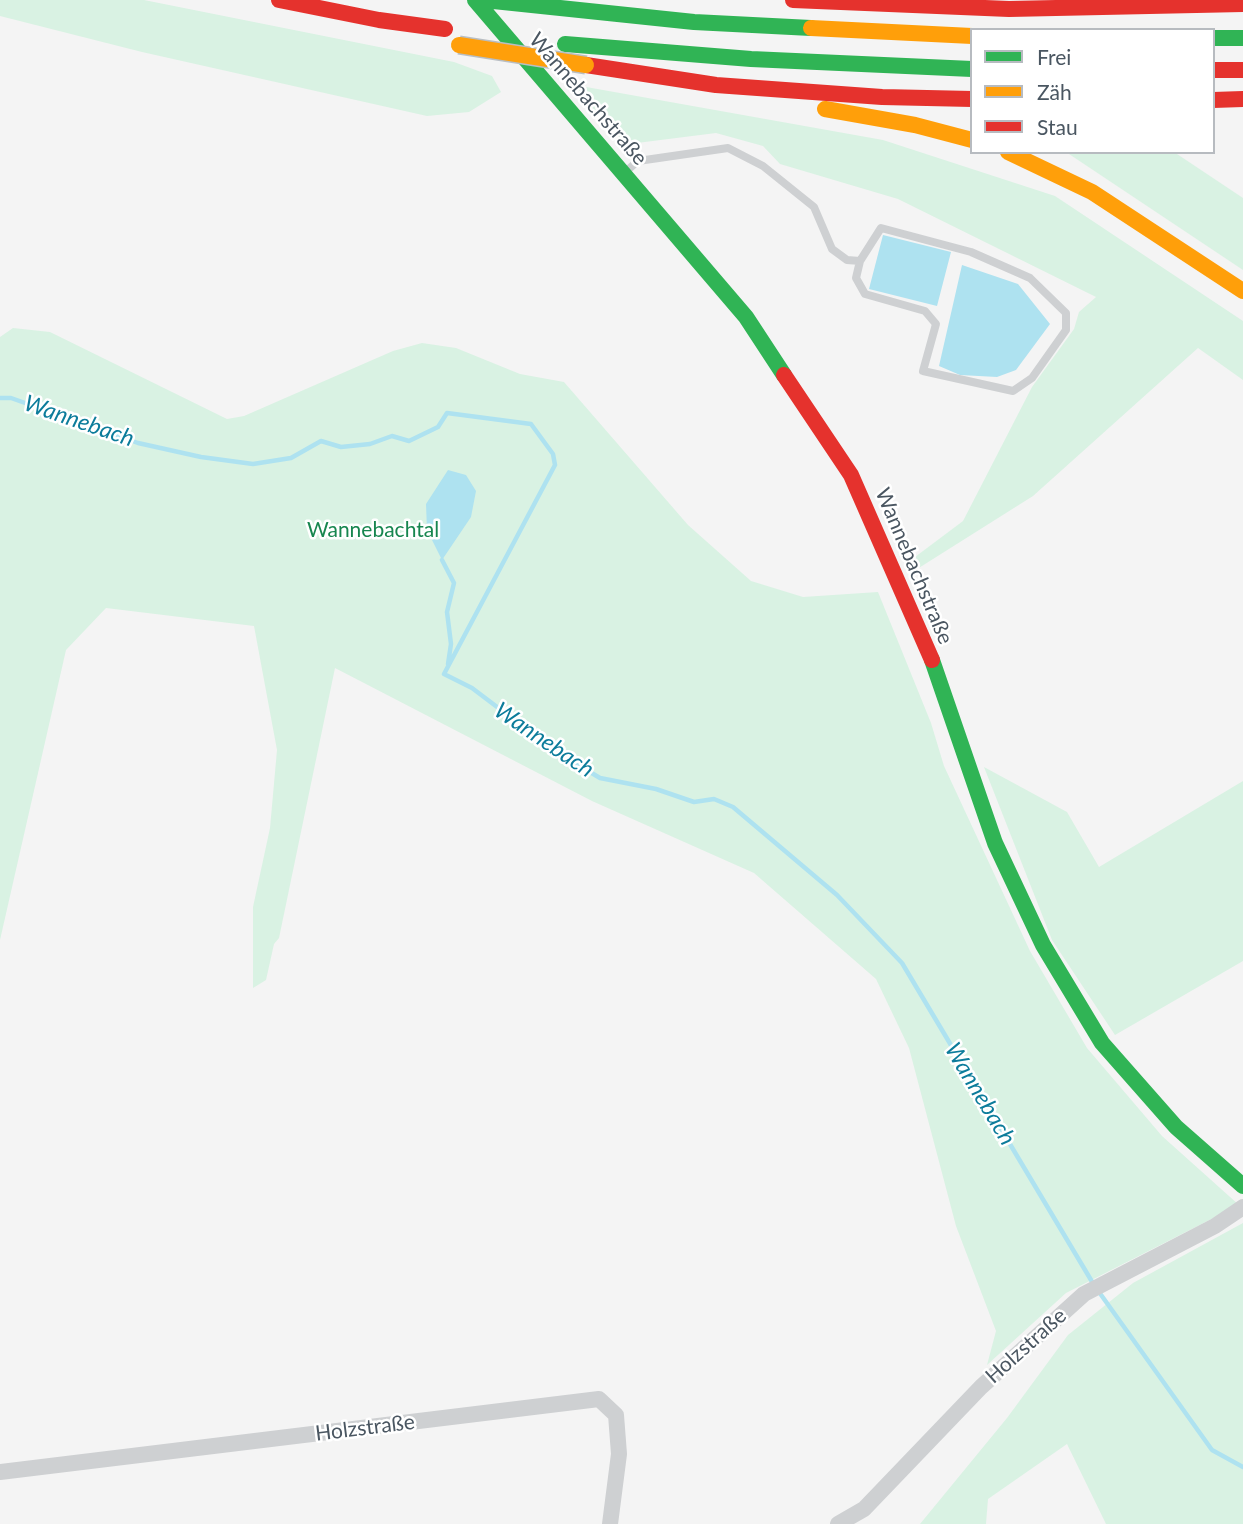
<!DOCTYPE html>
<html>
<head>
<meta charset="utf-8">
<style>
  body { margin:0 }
  #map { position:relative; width:1243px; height:1524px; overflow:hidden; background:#f4f4f4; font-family:Lato,sans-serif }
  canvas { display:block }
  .legend { position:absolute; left:970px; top:28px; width:245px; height:126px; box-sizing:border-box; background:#fff; border:2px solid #b7bbc0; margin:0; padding:9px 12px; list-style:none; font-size:21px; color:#4a5661 }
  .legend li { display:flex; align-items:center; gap:14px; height:35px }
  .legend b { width:35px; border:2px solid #b7bbc0 }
</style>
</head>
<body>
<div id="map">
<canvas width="1243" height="1524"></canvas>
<ul class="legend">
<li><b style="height:9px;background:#30b455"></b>Frei</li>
<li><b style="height:9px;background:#ff9f0a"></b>Zäh</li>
<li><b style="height:9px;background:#e5322d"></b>Stau</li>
</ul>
</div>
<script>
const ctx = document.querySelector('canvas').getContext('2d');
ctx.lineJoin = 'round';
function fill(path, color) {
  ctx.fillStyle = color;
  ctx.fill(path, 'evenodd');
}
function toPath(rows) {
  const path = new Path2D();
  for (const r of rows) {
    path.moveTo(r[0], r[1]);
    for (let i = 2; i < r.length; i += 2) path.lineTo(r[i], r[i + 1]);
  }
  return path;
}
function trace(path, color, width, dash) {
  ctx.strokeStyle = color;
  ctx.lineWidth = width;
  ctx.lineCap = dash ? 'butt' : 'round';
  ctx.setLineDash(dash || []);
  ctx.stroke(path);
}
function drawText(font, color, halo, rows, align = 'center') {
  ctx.font = font + ' Lato,sans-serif';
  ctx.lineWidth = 5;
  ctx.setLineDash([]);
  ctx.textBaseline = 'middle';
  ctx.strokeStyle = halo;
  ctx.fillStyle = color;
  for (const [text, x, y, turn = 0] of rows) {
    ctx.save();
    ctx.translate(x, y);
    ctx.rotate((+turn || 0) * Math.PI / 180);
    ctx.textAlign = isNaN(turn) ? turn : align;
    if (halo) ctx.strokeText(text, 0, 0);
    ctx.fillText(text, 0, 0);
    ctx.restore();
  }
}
const green = toPath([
  [0,0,144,0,454,62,492,76,501,92,469,112,427,116,142,52,0,16],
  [575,85,883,140,1055,196,1243,321,1243,380,1198,348,1033,496,914,571,911,560,963,521,1032,387,1074,329,1079,312,1096,297,898,199,780,164,763,146,716,133,621,145],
  [1066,152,1174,152,1243,198,1243,270],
  [13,328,50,332,227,419,244,416,393,351,422,343,456,348,520,374,564,382,688,525,751,581,803,597,878,592,931,723,944,766,1030,951,1087,1048,1162,1136,1239,1205,1066,1293,987,1365,996,1331,956,1226,909,1048,876,979,754,873,592,801,335,668,279,938,274,944,266,980,253,988,253,907,270,828,277,750,254,626,106,608,66,650,0,940,0,337],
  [984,767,1067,812,1099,867,1243,781,1243,961,1115,1035,1052,940],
  [1243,1223,1243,1524,1106,1524,1067,1444,988,1499,986,1524,920,1524,1007,1418,1068,1335,1133,1283]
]);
const water = toPath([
  [883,235,951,252,937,306,869,289],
  [962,265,1018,284,1050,324,1016,370,997,377,960,375,939,366],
  [448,470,466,475,476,491,471,517,442,560,427,530,426,504]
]);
const stream = toPath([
  [0,398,11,398,138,443,201,457,253,464,291,458,321,441,341,447,370,444,392,436,409,441,438,427,447,413,531,424,553,454,555,465,444,674,472,688,509,716,528,735,600,778,656,789,694,802,714,799,733,807,837,895,902,963,1094,1285],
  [442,560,454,583,447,612,451,644,448,664],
  [1099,1292,1212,1450,1243,1467]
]);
const lane = toPath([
  [624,173,638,161,728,148,763,166,814,207,832,249,847,260,860,261,856,278,865,294,925,311,936,324,923,371,1013,391,1032,378,1066,330,1066,313,1030,278,971,252,881,228,860,261]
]);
const street = toPath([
  [0,1472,599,1399,616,1415,619,1454,610,1524],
  [838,1524,864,1509,981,1387,1084,1294,1215,1226,1243,1207]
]);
const fast = toPath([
  [475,0,746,317,784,375],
  [484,0,694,22,811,28],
  [1213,38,1243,38],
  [565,44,751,59,972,69],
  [932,660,995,843,1043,945,1102,1043,1176,1127,1243,1186]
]);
const slow = toPath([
  [811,28,972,36],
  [825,109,915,125,972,140],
  [1008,152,1092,192,1243,291]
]);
const jam = toPath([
  [279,0,379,20,445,29],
  [793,0,1009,9,1243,4],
  [586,65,716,85,882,97,972,99],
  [1213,70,1243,70],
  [1213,100,1243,99],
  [784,375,851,475,932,660]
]);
const slowBridge = toPath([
  [459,45,586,65]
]);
const streetNames = [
  ["Wannebachstraße",588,99,49],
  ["Wannebachstraße",914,566,67],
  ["Holzstraße",1026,1346,-42],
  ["Holzstraße",365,1428,-7]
];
const parkNames = [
  ["Wannebachtal",373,530]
];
const waterNames = [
  ["Wannebach",79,421,19],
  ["Wannebach",544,740,34],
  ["Wannebach",980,1094,59]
];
fill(green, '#d9f2e3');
fill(water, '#aee2f0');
trace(stream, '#aee2f0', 4.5);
trace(lane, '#ced0d2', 8);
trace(street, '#ced0d2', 16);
trace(fast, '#30b455', 16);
trace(slow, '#ff9f0a', 16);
trace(jam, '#e5322d', 16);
trace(slowBridge, '#b9bec3', 19, []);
trace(slowBridge, '#ff9f0a', 16);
drawText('21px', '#4a5661', '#fff', streetNames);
drawText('21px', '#17864f', '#fff', parkNames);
drawText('italic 23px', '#0c7c9b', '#fff', waterNames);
</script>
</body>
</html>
